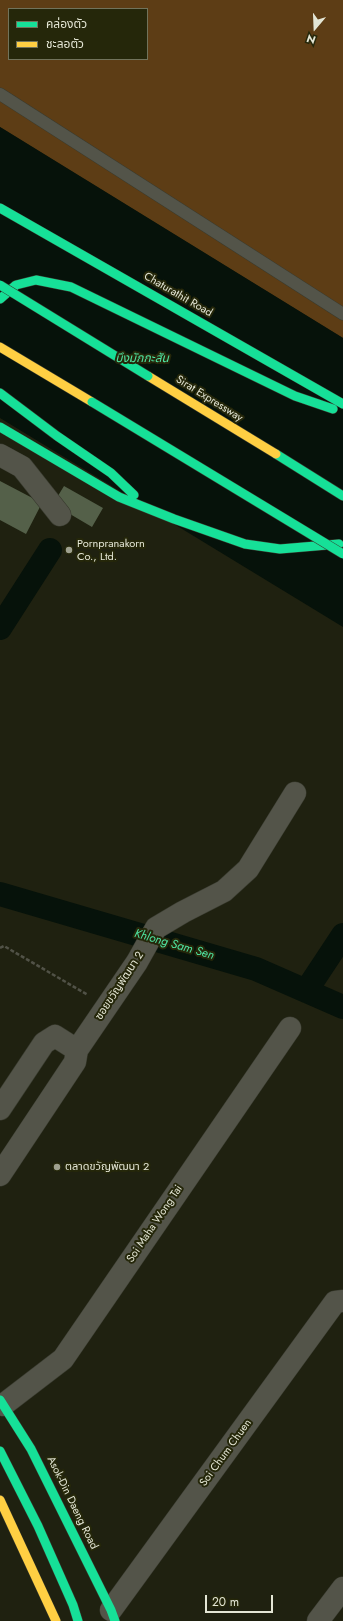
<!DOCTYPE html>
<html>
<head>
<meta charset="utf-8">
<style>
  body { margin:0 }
  #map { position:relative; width:343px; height:1621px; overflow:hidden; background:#1f2110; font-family:Jost,"Noto Sans Thai",sans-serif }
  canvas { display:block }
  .legend { position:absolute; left:8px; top:8px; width:140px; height:52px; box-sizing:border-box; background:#25270a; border:1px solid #71735b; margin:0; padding:5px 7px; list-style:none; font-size:12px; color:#e4e6d5 }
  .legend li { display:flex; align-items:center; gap:8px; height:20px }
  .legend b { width:20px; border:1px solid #71735b }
  .north { position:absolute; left:295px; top:8px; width:40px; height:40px; -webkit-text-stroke:3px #25270a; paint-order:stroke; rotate:199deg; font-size:11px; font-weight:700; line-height:16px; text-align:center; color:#e4e6d5 }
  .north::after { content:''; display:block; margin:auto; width:14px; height:18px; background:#e4e6d5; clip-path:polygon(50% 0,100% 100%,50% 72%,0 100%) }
  .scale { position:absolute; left:205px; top:1595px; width:68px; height:18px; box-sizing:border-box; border:2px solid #e4e6d5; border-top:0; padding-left:5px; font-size:12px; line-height:14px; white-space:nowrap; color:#e4e6d5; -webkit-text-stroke:3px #25270a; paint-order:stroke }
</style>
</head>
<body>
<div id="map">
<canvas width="343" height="1621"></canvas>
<ul class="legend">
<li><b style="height:5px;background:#16e098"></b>คล่องตัว</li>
<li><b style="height:5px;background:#ffcf43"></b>ชะลอตัว</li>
</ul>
<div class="north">N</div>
<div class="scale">20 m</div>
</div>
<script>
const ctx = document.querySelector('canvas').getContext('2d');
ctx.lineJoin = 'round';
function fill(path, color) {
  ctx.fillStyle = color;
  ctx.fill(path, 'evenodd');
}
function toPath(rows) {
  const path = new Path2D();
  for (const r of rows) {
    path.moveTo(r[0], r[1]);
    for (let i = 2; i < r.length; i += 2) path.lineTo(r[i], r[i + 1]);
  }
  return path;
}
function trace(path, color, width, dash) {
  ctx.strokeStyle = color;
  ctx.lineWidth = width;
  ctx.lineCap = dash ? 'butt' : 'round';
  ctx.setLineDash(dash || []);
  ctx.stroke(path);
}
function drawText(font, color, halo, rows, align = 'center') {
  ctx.font = font + ' Jost,"Noto Sans Thai",sans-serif';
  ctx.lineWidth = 4;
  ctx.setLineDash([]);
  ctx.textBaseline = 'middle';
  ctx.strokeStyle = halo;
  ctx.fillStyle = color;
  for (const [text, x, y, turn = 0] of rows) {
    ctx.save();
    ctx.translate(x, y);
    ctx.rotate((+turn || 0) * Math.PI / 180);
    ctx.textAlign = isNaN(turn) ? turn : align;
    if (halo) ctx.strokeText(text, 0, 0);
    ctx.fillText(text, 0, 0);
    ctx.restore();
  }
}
const forest = toPath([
  [0,0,343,0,343,338,0,127],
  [9,9,147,9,147,59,9,59]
]);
const water = toPath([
  [0,127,343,338,343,627,0,418]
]);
const canal = toPath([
  [0,628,50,550],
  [0,894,256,969,343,1007],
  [306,991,343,935]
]);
const building = toPath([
  [0,481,42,503,26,534,0,520],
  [64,486,103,508,92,527,53,504]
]);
const path = toPath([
  [0,948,4,946,88,995]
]);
const lane = toPath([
  [0,94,343,314]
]);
const street = toPath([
  [0,455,22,467,60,515],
  [77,1050,137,962,156,928,183,912,224,891,248,869,295,793],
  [0,1109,44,1043,55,1036,77,1050,75,1062,0,1175],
  [3,1405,63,1359,290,1028],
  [111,1610,335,1302,343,1301],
  [318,1621,343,1588]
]);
const fast = toPath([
  [0,208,343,404],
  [0,299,16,285,36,280,71,287,295,396,333,409],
  [0,393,57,436,111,473,134,495],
  [0,427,119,497,174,519,245,544,280,549,339,544],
  [276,454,343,496],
  [0,1400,31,1449,111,1610,115,1621],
  [0,1451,38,1526,73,1605,78,1621]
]);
const slow = toPath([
  [0,347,92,402],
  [148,376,276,454],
  [0,1500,56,1621]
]);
const fastBridge = toPath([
  [0,285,148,376],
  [92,402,343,554]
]);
const markers = [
  [69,550,4,"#9fa190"],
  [57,1167,4,"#9fa190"]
];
const streetNames = [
  ["Chaturathit Road",178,295,30],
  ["Sirat Expressway",209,399,32],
  ["ซอยขวัญพัฒนา 2",120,986,-57],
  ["Soi Maha Wong Tai",155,1224,-56],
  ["Soi Chum Chuen",226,1453,-54],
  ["Asok-Din Daeng Road",72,1503,64]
];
const poiNames = [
  ["Pornpranakorn",77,544],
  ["Co., Ltd.",77,557],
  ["ตลาดขวัญพัฒนา 2",65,1167]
];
const waterNames = [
  ["บึงมักกะสัน",142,359],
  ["Khlong Sam Sen",174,945,16]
];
fill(forest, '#5d3d15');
fill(water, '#06120a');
trace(canal, '#06120a', 24);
fill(building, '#546049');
trace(lane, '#393b2f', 13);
trace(street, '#393b2f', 23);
trace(fast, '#393b2f', 10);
trace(slow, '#393b2f', 10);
trace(path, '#515247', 2.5, [4, 2]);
trace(lane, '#535449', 12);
trace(street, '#535449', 22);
trace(fast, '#16e098', 9);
trace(slow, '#ffcf43', 9);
trace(fastBridge, '#393b2f', 10, []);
trace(fastBridge, '#16e098', 9);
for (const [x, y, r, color] of markers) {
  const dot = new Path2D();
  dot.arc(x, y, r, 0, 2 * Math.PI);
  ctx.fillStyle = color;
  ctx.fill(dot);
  trace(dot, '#25270a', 1.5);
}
drawText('11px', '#e4e6d5', '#25270a', streetNames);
drawText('11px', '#e4e6d5', '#25270a', poiNames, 'left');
drawText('italic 12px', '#4ee4a2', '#25270a', waterNames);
</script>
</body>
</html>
